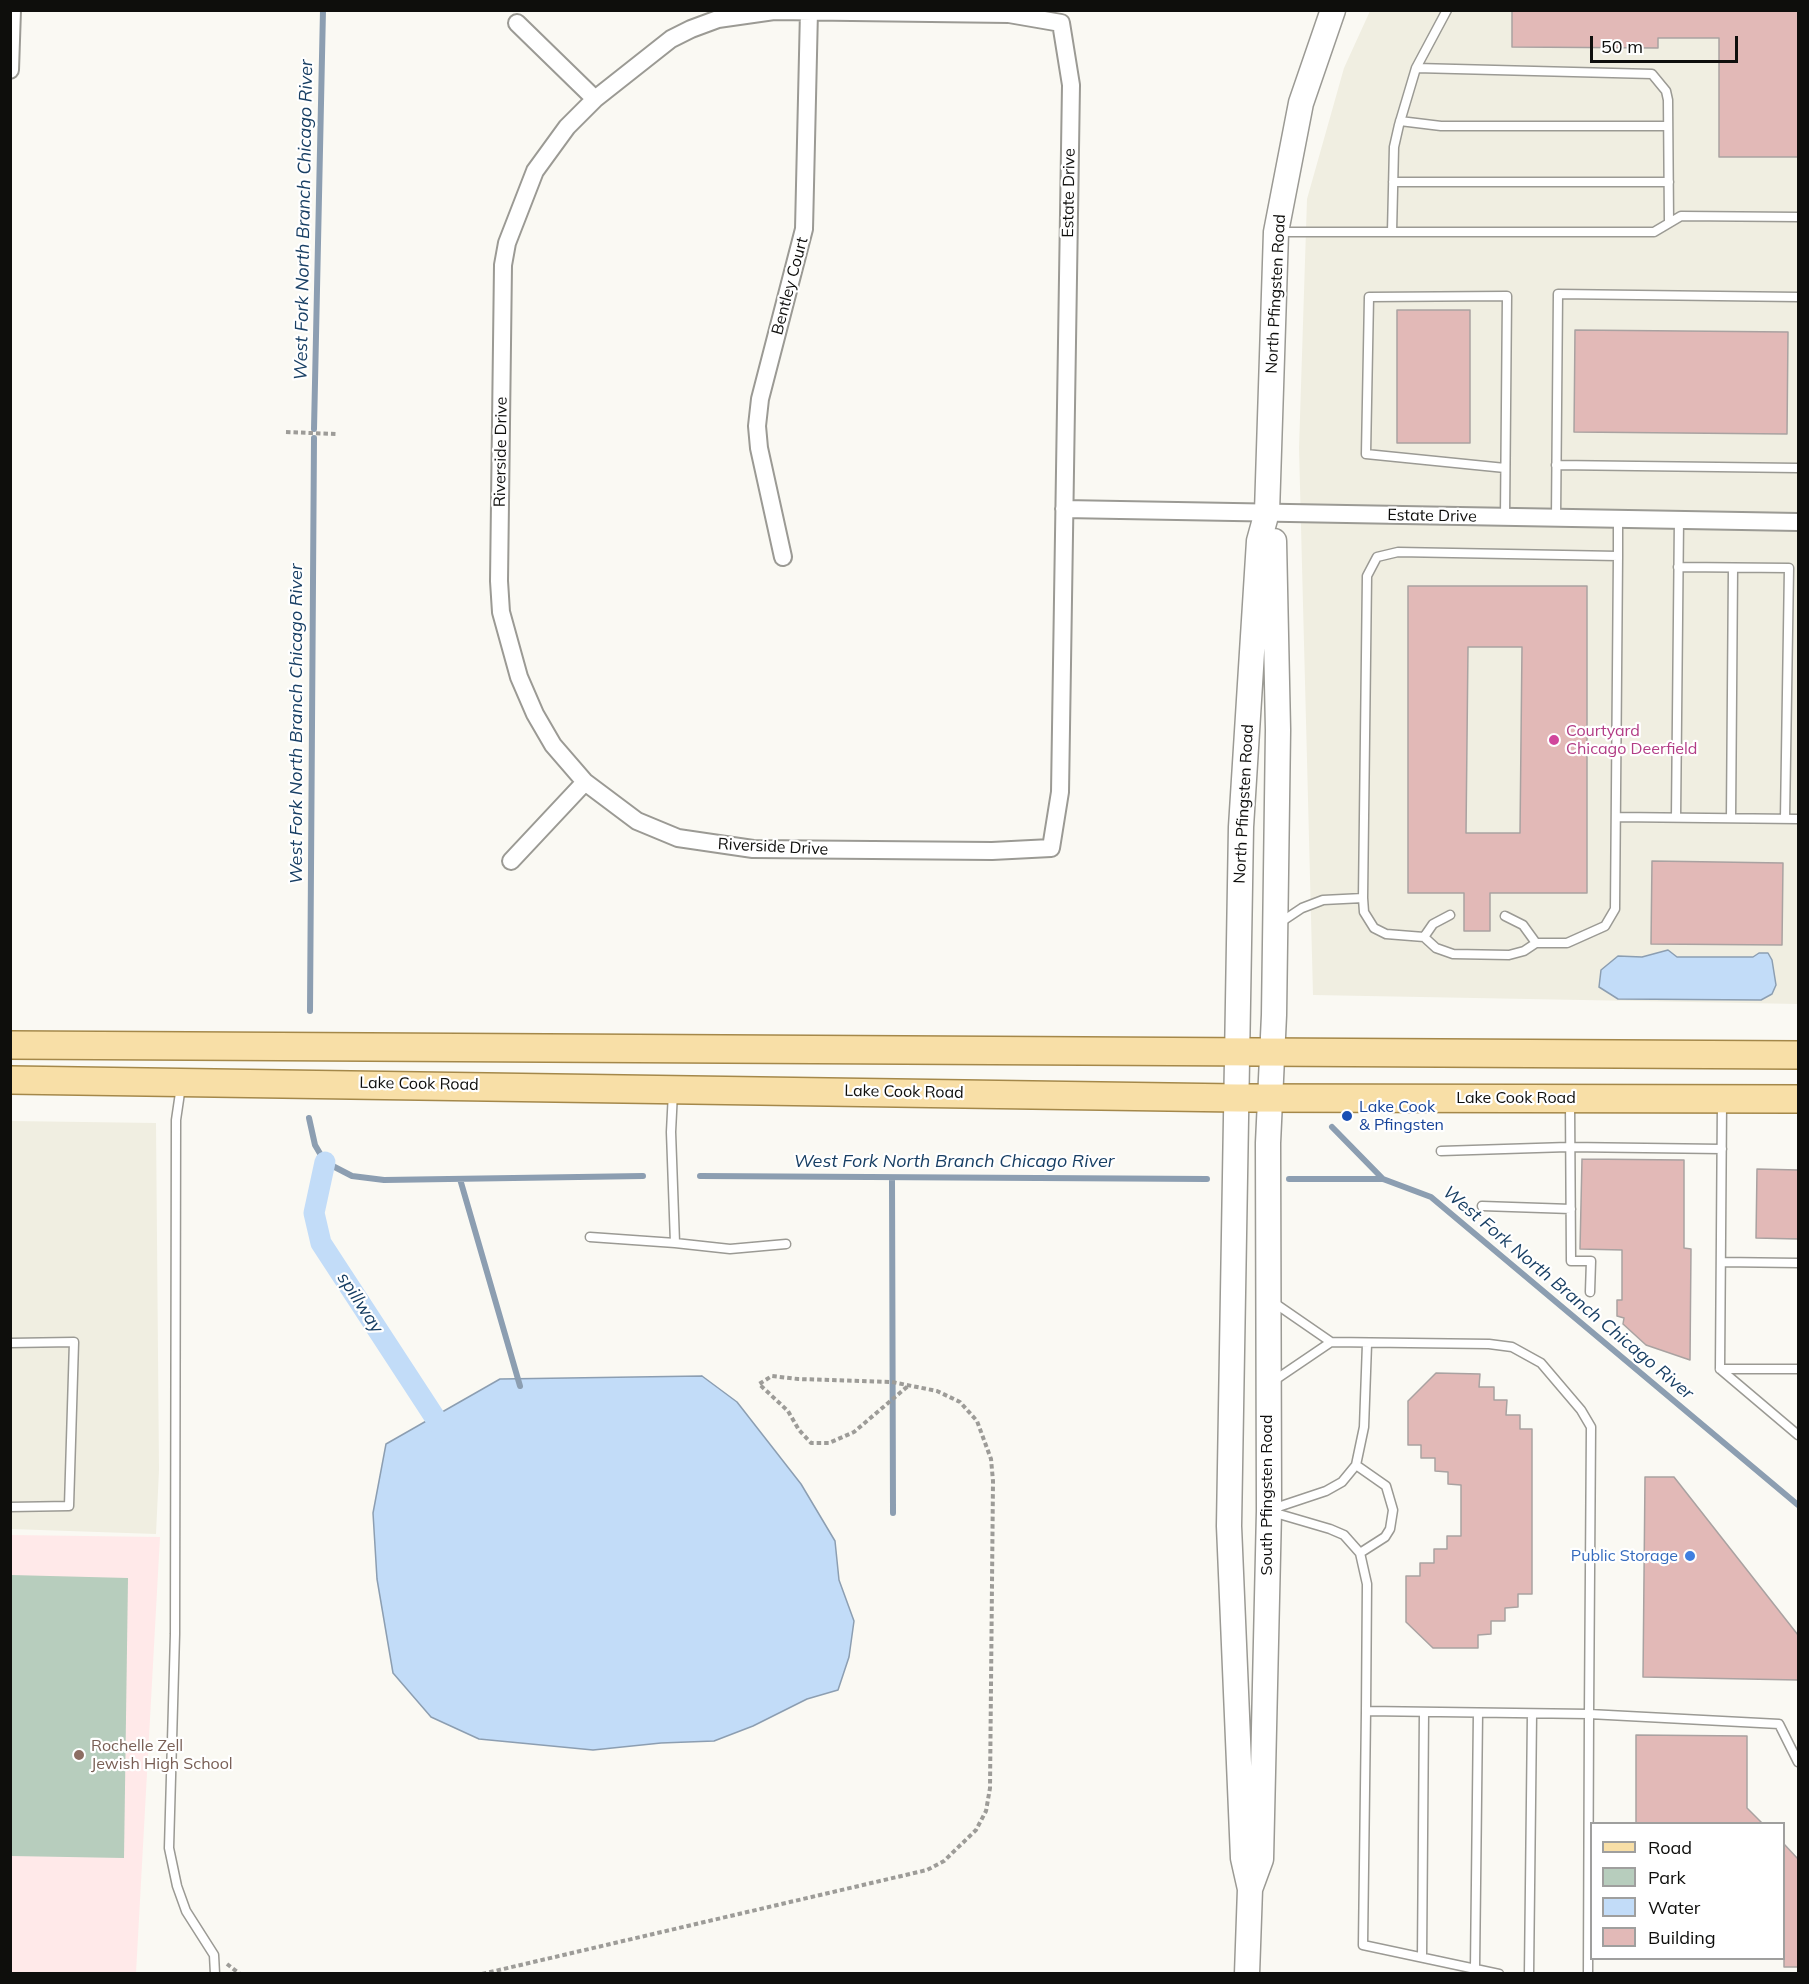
<!DOCTYPE html>
<html>
<head>
<meta charset="utf-8">
<style>
  body { margin:0 }
  #map { position:relative; width:1809px; height:1984px; overflow:hidden; background:#faf9f3; font-family:Mulish,sans-serif }
  canvas { display:block }
  .frame { position:absolute; inset:0; border:12px solid #0e0e0c; pointer-events:none }
  .legend { position:absolute; left:1590px; top:1822px; width:195px; height:138px; box-sizing:border-box; background:#fff; border:2px solid #9f9f9e; margin:0; padding:8px 10px; list-style:none; font-size:18px; color:#0e0e0c }
  .legend li { display:flex; align-items:center; gap:12px; height:30px }
  .legend b { width:30px; border:2px solid #9f9f9e }
  .scale { position:absolute; left:1590px; top:36px; width:148px; height:27px; box-sizing:border-box; border:3px solid #0e0e0c; border-top:0; padding-left:8px; font-size:18px; line-height:21px; white-space:nowrap; color:#0e0e0c; -webkit-text-stroke:4px #fff; paint-order:stroke }
</style>
</head>
<body>
<div id="map">
<canvas width="1809" height="1984"></canvas>
<div class="frame"></div>
<ul class="legend">
<li><b style="height:8px;background:#f8dfa7"></b>Road</li>
<li><b style="height:16px;background:#b7cdbd"></b>Park</li>
<li><b style="height:16px;background:#c2dcf8"></b>Water</li>
<li><b style="height:16px;background:#e2b9b7"></b>Building</li>
</ul>
<div class="scale">50 m</div>
</div>
<script>
const ctx = document.querySelector('canvas').getContext('2d');
ctx.lineJoin = 'round';
function fill(path, color) {
  ctx.fillStyle = color;
  ctx.fill(path, 'evenodd');
}
function toPath(rows) {
  const path = new Path2D();
  for (const r of rows) {
    path.moveTo(r[0], r[1]);
    for (let i = 2; i < r.length; i += 2) path.lineTo(r[i], r[i + 1]);
  }
  return path;
}
function trace(path, color, width, dash) {
  ctx.strokeStyle = color;
  ctx.lineWidth = width;
  ctx.lineCap = dash ? 'butt' : 'round';
  ctx.setLineDash(dash || []);
  ctx.stroke(path);
}
function drawText(font, color, halo, rows, align = 'center') {
  ctx.font = font + ' Mulish,sans-serif';
  ctx.lineWidth = 4.5;
  ctx.setLineDash([]);
  ctx.textBaseline = 'middle';
  ctx.strokeStyle = halo;
  ctx.fillStyle = color;
  for (const [text, x, y, turn = 0] of rows) {
    ctx.save();
    ctx.translate(x, y);
    ctx.rotate((+turn || 0) * Math.PI / 180);
    ctx.textAlign = isNaN(turn) ? turn : align;
    if (halo) ctx.strokeText(text, 0, 0);
    ctx.fillText(text, 0, 0);
    ctx.restore();
  }
}
const built = toPath([
  [1370,11,1798,11,1798,1004,1313,995,1299,448,1307,199,1344,68],
  [11,1121,156,1123,159,1470,156,1534,11,1529]
]);
const education = toPath([
  [11,1535,160,1537,136,1973,11,1974]
]);
const green = toPath([
  [11,1575,128,1578,124,1858,11,1856]
]);
const water = toPath([
  [1668,950,1677,957,1753,957,1759,953,1768,953,1772,960,1776,985,1772,994,1761,1000,1618,999,1599,987,1601,970,1618,956,1642,957,1668,950],
  [702,1376,737,1402,801,1484,835,1541,839,1580,854,1621,849,1657,838,1690,807,1699,753,1726,714,1741,661,1743,593,1750,479,1739,431,1717,393,1673,377,1579,373,1513,386,1444,500,1379,702,1376]
]);
const stream = toPath([
  [314,429,323,10],
  [310,1011,314,438],
  [309,1118,315,1145,325,1162,352,1176,384,1180,643,1176],
  [1332,1127,1383,1179],
  [700,1176,1207,1179],
  [892,1178,893,1513],
  [460,1179,520,1386],
  [1289,1179,1383,1179,1431,1197,1798,1505]
]);
const canal = toPath([
  [325,1162,314,1213,321,1243,445,1433]
]);
const building = toPath([
  [1512,10,1798,10,1798,157,1719,157,1719,38,1658,38,1658,48,1512,47,1512,10],
  [1397,310,1470,310,1470,443,1397,443,1397,310],
  [1575,330,1788,332,1787,434,1574,432,1575,330],
  [1408,586,1587,586,1587,893,1490,893,1490,931,1464,931,1464,893,1408,893,1408,586],
  [1468,647,1522,647,1520,833,1466,833,1468,647],
  [1652,861,1783,863,1782,945,1651,944,1652,861],
  [1582,1159,1684,1160,1684,1248,1691,1249,1690,1360,1646,1345,1623,1324,1624,1318,1617,1316,1617,1300,1622,1300,1622,1250,1580,1249,1582,1159],
  [1757,1169,1798,1170,1798,1239,1756,1238,1757,1169],
  [1436,1373,1480,1374,1479,1387,1494,1387,1494,1400,1507,1400,1506,1415,1520,1415,1520,1429,1532,1429,1532,1594,1518,1594,1518,1607,1505,1608,1505,1621,1491,1621,1491,1634,1478,1635,1478,1648,1433,1648,1406,1622,1406,1576,1420,1576,1420,1563,1434,1563,1434,1549,1447,1549,1447,1536,1461,1536,1461,1485,1448,1484,1448,1472,1435,1471,1435,1458,1421,1458,1421,1445,1408,1445,1408,1401,1436,1373],
  [1645,1477,1674,1477,1798,1635,1798,1680,1643,1677,1645,1477],
  [1636,1735,1747,1736,1747,1808,1763,1824,1636,1824,1636,1735],
  [1784,1844,1798,1859,1798,1967,1784,1967,1784,1844]
]);
const path = toPath([
  [286,432,336,434],
  [227,1964,240,1974],
  [482,1974,927,1870,944,1861,976,1830,986,1811,990,1788,993,1481,991,1459,977,1421,960,1402,937,1391,892,1382,798,1379,772,1376,759,1384,788,1411,799,1430,811,1443,829,1443,854,1432,908,1386]
]);
const lane = toPath([
  [1416,68,1652,74,1666,91,1668,100,1669,223],
  [1400,121,1441,126,1668,126],
  [1393,182,1669,182],
  [1279,232,1654,232,1681,216,1798,217],
  [1392,232,1394,147,1399,125,1416,68,1447,10],
  [1556,465,1798,468],
  [1505,517,1507,296,1369,297,1366,454,1505,468],
  [1556,518,1558,294,1798,297],
  [1618,519,1618,556,1615,909,1605,926,1567,943,1536,943,1524,951,1509,955,1453,954,1436,948,1424,937,1386,934,1374,928,1364,912,1363,898,1367,576,1377,557,1398,552,1618,556],
  [1678,567,1789,568,1785,818],
  [1616,817,1798,819],
  [1676,817,1679,519],
  [1731,818,1733,568],
  [1505,916,1523,925,1536,943],
  [1278,924,1302,908,1323,900,1363,898],
  [1424,937,1433,924,1450,915],
  [181,1086,176,1120,175,1634,169,1848,177,1886,186,1911,214,1955,215,1974],
  [673,1092,671,1132,675,1243,730,1249,786,1244],
  [1570,1102,1571,1261,1591,1261,1590,1292],
  [1441,1151,1568,1147,1722,1149],
  [1482,1206,1571,1209],
  [590,1237,675,1243],
  [1721,1262,1798,1263],
  [10,1343,74,1342,69,1506,10,1507],
  [1720,1369,1722,1102],
  [1720,1369,1798,1435],
  [1720,1369,1798,1369],
  [1272,1382,1331,1342],
  [1356,1465,1386,1486,1393,1510,1390,1529,1385,1537,1360,1553],
  [1272,1509,1326,1491,1342,1482,1356,1465,1364,1427,1367,1344],
  [1272,1512,1330,1529,1344,1535,1360,1553,1367,1584,1366,1711,1589,1714,1591,1427,1581,1410,1541,1363,1512,1347,1489,1344,1331,1342,1273,1302],
  [1366,1711,1363,1945,1499,1974],
  [1422,1957,1424,1712],
  [1475,1968,1478,1713],
  [1529,1974,1532,1714],
  [1588,1974,1589,1714,1779,1724,1798,1762]
]);
const street = toPath([
  [774,11,1009,14,1061,23,1071,85,1060,792,1051,848,992,851,753,849,678,838,637,821,585,782,553,745,535,714,519,677,501,612,499,581,503,265,507,243,535,171,567,127,595,99,671,39,691,29,718,19,774,11],
  [517,23,595,99],
  [10,70,12,10],
  [1064,509,1798,522],
  [783,557,759,448,757,426,760,399,804,229,809,11],
  [511,861,585,782]
]);
const secondary = toPath([
  [1250,1889,1261,1859,1269,1511,1268,1143,1274,1015,1278,730,1274,541],
  [1247,1974,1250,1889,1243,1858,1229,1526,1241,827,1259,541,1267,512,1276,232,1301,103,1333,10]
]);
const primary = toPath([
  [10,1045,1798,1055],
  [10,1080,1237,1098,1798,1099]
]);
const markers = [
  [1554,740,6,"#d1479c"],
  [1347,1116,6,"#1a4fb4"],
  [1690,1556,6,"#3f7fe0"],
  [79,1755,6,"#8d6e63"]
];
const streetNames = [
  ["Estate Drive",1069,193,-89],
  ["Bentley Court",790,286,-75],
  ["North Pfingsten Road",1276,294,-87],
  ["Riverside Drive",501,452,-89],
  ["Estate Drive",1432,516,1],
  ["North Pfingsten Road",1244,804,-87],
  ["Riverside Drive",773,847,3],
  ["Lake Cook Road",419,1084,1],
  ["Lake Cook Road",904,1092,1],
  ["Lake Cook Road",1516,1098],
  ["South Pfingsten Road",1267,1495,-90]
];
const hotelNames = [
  ["Courtyard",1566,731],
  ["Chicago Deerfield",1566,749]
];
const transitNames = [
  ["Lake Cook",1359,1107],
  ["& Pfingsten",1359,1125]
];
const shopNames = [
  ["Public Storage",1678,1556]
];
const educationNames = [
  ["Rochelle Zell",91,1746],
  ["Jewish High School",91,1764]
];
const waterNames = [
  ["West Fork North Branch Chicago River",304,220,-89],
  ["West Fork North Branch Chicago River",297,724,-90],
  ["West Fork North Branch Chicago River",954,1162],
  ["West Fork North Branch Chicago River",1568,1293,40],
  ["spillway",360,1303,57]
];
fill(built, '#f0eee1');
fill(education, '#ffe9e9');
fill(green, '#b7cdbd');
fill(water, '#c2dcf8');
trace(water, '#8c9eb1', 1.5);
trace(stream, '#8c9eb1', 6);
trace(canal, '#c2dcf8', 21);
fill(building, '#e2b9b7');
trace(building, '#a9a2a1', 1.5);
trace(lane, '#9b9a94', 11);
trace(street, '#9b9a94', 20);
trace(secondary, '#9b9a94', 27);
trace(primary, '#a4884a', 30);
trace(path, '#9d9c98', 4, [4.5, 3]);
trace(lane, '#fff', 8);
trace(street, '#fff', 16);
trace(secondary, '#fff', 24);
trace(primary, '#f8dfa7', 27);
for (const [x, y, r, color] of markers) {
  const dot = new Path2D();
  dot.arc(x, y, r, 0, 2 * Math.PI);
  ctx.fillStyle = color;
  ctx.fill(dot);
  trace(dot, '#fff', 2);
}
drawText('16px', '#0e0e0c', '#fff', streetNames);
drawText('16px', '#b23c85', '#fff', hotelNames, 'left');
drawText('16px', '#164399', '#fff', transitNames, 'left');
drawText('16px', '#366cbe', '#fff', shopNames, 'right');
drawText('16px', '#785e54', '#fff', educationNames, 'left');
drawText('italic 18px', '#183f64', '#fff', waterNames);
</script>
</body>
</html>
